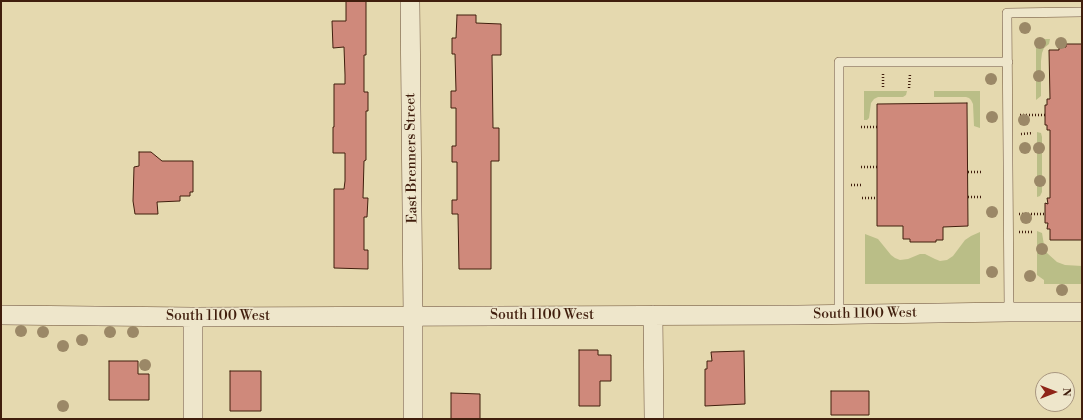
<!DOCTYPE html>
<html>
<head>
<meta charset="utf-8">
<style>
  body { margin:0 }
  #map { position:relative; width:1083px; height:420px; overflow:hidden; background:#e5d9af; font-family:"Libre Bodoni",serif }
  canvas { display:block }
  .frame { position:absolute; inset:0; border:2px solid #401e0d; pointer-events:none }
  .north { position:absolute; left:1035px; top:372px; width:40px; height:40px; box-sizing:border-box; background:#eee6cb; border:1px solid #a8967f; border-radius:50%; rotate:90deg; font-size:11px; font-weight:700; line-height:16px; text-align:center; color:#401e0d }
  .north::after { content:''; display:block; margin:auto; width:14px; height:18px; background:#8f2418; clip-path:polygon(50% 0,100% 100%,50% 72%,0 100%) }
</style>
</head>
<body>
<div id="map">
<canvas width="1083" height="420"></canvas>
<div class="frame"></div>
<div class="north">N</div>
</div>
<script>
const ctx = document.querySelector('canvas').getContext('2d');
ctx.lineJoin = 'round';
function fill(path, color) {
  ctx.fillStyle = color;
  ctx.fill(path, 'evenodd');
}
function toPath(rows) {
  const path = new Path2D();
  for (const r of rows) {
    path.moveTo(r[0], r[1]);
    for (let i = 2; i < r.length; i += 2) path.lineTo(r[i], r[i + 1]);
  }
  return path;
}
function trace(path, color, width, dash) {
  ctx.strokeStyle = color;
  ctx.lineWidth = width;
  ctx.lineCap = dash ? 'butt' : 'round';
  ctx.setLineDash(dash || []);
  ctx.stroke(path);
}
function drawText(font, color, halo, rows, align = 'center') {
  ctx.font = font + ' "Libre Bodoni",serif';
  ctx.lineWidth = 3;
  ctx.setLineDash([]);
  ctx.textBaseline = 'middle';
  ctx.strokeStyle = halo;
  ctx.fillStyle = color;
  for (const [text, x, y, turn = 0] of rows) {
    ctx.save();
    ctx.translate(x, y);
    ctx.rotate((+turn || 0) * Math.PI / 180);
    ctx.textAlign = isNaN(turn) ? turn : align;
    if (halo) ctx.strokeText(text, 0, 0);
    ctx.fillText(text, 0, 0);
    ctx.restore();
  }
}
const green = toPath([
  [1036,39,1050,39,1049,44,1044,48,1042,53,1041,61,1041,96,1036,100],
  [864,91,907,91,906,95,903,97,878,97,874,99,871,103,869,118,867,120,864,120],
  [934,91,980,91,980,128,974,126,973,104,971,100,969,98,966,97,934,97],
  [1037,132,1041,133,1042,137,1042,192,1040,196,1037,197],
  [1037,231,1042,233,1044,245,1047,253,1057,262,1065,265,1082,266,1082,284,1044,284,1044,280,1037,275],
  [980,232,980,284,865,284,865,234,878,239,891,255,895,258,900,260,908,259,920,254,925,254,935,259,940,261,947,260,953,256,965,240,971,236]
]);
const building = toPath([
  [346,1,366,1,366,55,364,55,364,92,368,92,368,111,366,111,366,160,364,161,363,198,368,198,367,217,364,217,364,250,368,250,368,269,334,268,334,189,344,189,345,181,345,153,333,153,333,127,334,127,334,84,345,84,345,75,344,47,333,48,332,21,346,21,346,1],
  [457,15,476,15,476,23,501,24,501,55,492,55,493,128,499,128,499,161,491,161,491,269,459,269,458,214,452,214,452,200,457,200,457,162,452,162,452,146,456,146,456,108,451,108,451,91,456,91,455,54,452,54,452,38,456,38,457,15],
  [1066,44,1082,44,1082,240,1050,240,1050,229,1047,229,1048,223,1045,223,1045,203,1048,204,1047,198,1050,198,1050,130,1047,130,1047,125,1045,125,1045,105,1047,105,1047,99,1050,99,1049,50,1059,50,1059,48,1066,47,1066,44],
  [967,103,968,226,943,227,943,240,936,240,936,242,910,242,910,239,903,239,903,226,877,226,877,104,967,103],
  [139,152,151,152,162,161,193,161,193,192,190,192,190,196,180,196,180,201,157,202,158,214,135,214,133,201,134,167,139,166,139,152],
  [579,350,598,350,598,355,611,355,611,381,600,381,600,406,579,406,579,350],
  [744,351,745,404,705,406,705,369,707,369,707,361,712,361,711,352,744,351],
  [109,361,138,361,138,374,149,374,149,400,109,400,109,361],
  [230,371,261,371,261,411,230,411,230,371],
  [831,391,869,391,869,415,831,415,831,391],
  [451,393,480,394,480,419,451,419,451,393]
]);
const path = toPath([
  [883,74,883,88],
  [909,88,910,74],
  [1020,115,1045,115],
  [861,127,877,127],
  [1021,134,1033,133],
  [861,167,877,167],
  [968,172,983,172],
  [851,185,861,185],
  [968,197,983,197],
  [862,198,877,198],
  [1019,214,1045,214],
  [1019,232,1033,232]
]);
const lane = toPath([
  [1009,312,1007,13,1082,12],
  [839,314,839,62,1008,62]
]);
const street = toPath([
  [410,1,413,316,413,419],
  [1,315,193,317,798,315,1009,312,1082,312],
  [653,315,654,419],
  [193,317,193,419]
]);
const trees = [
  [1025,28],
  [1040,43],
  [1061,43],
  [1039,76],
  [991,79],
  [992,117],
  [1024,120],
  [1025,148],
  [1039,148],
  [1040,181],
  [992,212],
  [1026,218],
  [1042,249],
  [992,272],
  [1030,276],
  [1062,290],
  [21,331],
  [43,332],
  [110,332],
  [133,332],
  [82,340],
  [63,346],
  [145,365],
  [63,406]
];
const streetNames = [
  ["East Brenners Street",412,158,-91],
  ["South 1100 West",865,314,-1],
  ["South 1100 West",542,316],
  ["South 1100 West",218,317]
];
fill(green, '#babe87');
fill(building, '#cf897b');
trace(building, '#401e0d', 1);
trace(lane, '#694d36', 10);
trace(street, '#694d36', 20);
trace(path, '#401e0d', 2.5, [1, 2]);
trace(lane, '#eee6cb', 9);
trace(street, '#eee6cb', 19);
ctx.fillStyle = '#9b8867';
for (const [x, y] of trees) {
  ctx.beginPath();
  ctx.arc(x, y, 6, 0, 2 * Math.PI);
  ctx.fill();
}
drawText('14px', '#401e0d', '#eee6cb', streetNames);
</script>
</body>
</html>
